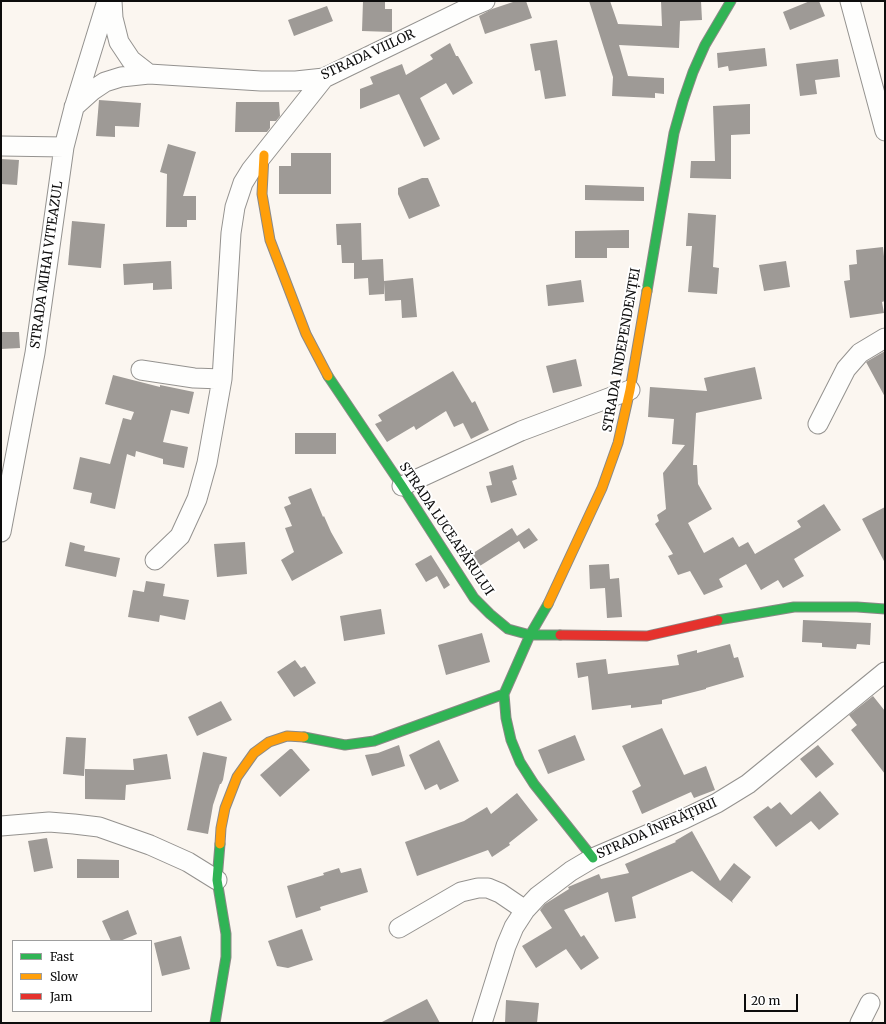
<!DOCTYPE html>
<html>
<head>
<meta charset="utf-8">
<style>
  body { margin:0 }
  #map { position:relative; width:886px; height:1024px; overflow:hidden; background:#fbf6f0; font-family:Merriweather,serif }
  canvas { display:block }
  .frame { position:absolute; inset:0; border:2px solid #0d0d0d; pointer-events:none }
  .legend { position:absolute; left:12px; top:940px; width:140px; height:72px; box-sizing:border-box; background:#fff; border:1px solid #9e9e9e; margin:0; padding:5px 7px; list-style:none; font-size:12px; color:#0d0d0d }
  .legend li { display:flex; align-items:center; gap:8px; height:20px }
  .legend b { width:20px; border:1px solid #9e9e9e }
  .scale { position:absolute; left:744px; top:994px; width:54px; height:18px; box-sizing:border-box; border:2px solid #0d0d0d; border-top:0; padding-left:5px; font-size:12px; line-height:14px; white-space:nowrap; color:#0d0d0d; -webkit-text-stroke:3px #fff; paint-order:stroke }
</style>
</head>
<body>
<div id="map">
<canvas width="886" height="1024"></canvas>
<div class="frame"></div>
<ul class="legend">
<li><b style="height:5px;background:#30b455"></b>Fast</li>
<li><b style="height:5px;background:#ff9f0a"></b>Slow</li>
<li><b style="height:5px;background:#e5322d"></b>Jam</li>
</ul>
<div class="scale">20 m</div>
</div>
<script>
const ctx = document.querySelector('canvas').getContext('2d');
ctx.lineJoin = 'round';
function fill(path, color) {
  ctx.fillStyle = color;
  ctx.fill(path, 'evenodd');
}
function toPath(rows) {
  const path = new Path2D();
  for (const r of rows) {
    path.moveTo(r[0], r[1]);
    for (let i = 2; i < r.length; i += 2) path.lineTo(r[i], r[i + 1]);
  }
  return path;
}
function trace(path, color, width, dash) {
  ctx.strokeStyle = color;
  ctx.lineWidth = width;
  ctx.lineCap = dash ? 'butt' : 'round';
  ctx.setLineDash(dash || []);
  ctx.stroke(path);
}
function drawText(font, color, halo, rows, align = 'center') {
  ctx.font = font + ' Merriweather,serif';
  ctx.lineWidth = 4;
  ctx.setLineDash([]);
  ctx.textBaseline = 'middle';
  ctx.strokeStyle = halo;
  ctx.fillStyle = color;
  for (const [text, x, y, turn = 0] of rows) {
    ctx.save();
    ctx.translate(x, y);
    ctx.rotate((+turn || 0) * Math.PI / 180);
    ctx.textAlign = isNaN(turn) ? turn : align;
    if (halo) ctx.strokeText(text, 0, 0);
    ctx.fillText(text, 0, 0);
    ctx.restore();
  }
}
const building = toPath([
  [363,1,385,1,385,9,392,9,392,32,362,31],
  [516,1,526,1,532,18,485,34,479,16,492,9],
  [589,1,610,1,618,24,662,26,661,1,701,1,702,20,680,21,679,48,619,45,628,76,664,78,664,94,655,93,655,98,612,96,613,77],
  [810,1,819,1,825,16,790,30,783,12],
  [327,6,333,21,294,36,288,20],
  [557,40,566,96,545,99,540,70,535,71,530,44],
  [450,43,456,56,458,56,473,83,453,95,446,83,420,98,440,139,424,147,399,94,360,109,360,89,373,84,370,77,402,64,406,75,433,59,430,55],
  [765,48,767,66,729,71,728,66,718,68,717,53],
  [838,59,840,77,815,80,817,94,800,96,796,64],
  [99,100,141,103,139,127,115,126,115,137,96,136],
  [236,102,279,102,280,116,276,121,270,121,270,128,267,132,235,132],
  [750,104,750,134,731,135,731,179,690,178,691,161,715,161,713,106],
  [168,144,196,152,183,196,196,196,196,220,187,220,187,227,166,227,167,174,160,172],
  [291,153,331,153,331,194,279,194,279,166,291,166],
  [1,159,19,160,17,185,1,184],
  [422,178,428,178,440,206,409,219,398,194,398,188],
  [585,185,644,187,644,201,585,200],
  [688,213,716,215,713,267,719,268,717,294,688,292,692,246,686,246],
  [72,221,105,224,101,268,68,265],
  [361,223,362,260,383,259,384,281,413,278,417,317,402,318,401,300,385,301,384,282,384,294,369,295,368,278,354,279,354,263,342,263,341,245,337,245,336,224],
  [629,230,629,248,607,248,607,258,575,258,575,231],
  [883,247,885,266,885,301,882,302,884,313,850,318,844,281,850,280,849,265,857,264,856,250],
  [171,261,172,289,153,290,153,283,124,285,123,264],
  [786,261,790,287,764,291,759,265],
  [581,280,584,302,548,306,546,285],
  [1,332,19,332,20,348,1,349],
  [885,351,885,397,866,362],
  [576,359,582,386,553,393,546,366],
  [755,367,762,399,696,413,693,465,697,465,698,484,712,509,688,523,704,553,733,537,739,547,748,542,755,554,801,527,797,521,824,504,841,530,794,559,804,576,783,588,778,580,761,590,746,564,719,579,723,587,704,595,690,571,678,575,668,556,673,554,655,524,659,521,657,515,666,509,663,473,685,445,672,444,674,419,648,417,650,387,707,391,704,378],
  [453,371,472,403,475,401,489,430,471,439,463,423,454,427,446,411,416,430,414,426,387,442,375,424,382,421,378,415],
  [113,375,160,387,160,385,194,392,189,414,171,410,163,442,188,447,184,468,163,464,163,459,136,451,135,457,127,454,115,509,90,503,92,493,73,489,80,457,110,464,123,418,131,420,134,412,105,404],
  [295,433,336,433,336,454,295,454],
  [513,465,517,479,512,481,517,495,491,503,486,486,492,485,489,472],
  [311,488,323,517,324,516,331,532,343,553,292,581,281,560,294,552,285,528,292,526,284,507,291,504,288,497],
  [885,507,885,563,862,519],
  [512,528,517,536,529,528,538,540,524,549,519,541,472,571,464,559],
  [70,542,85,546,84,551,120,558,116,577,65,566],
  [245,542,247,574,217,577,214,544],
  [431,555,450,585,444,589,437,576,426,582,415,564],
  [609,564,610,579,619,578,622,617,607,618,605,588,590,589,589,565],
  [146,581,165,584,163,596,189,600,185,620,160,615,159,622,128,617,133,590,144,592],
  [381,609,385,634,344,641,340,616],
  [803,620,871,623,870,645,857,644,856,649,822,647,822,643,802,642],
  [482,633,490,662,446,675,438,645],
  [730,644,734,658,738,657,744,677,706,688,706,689,662,700,662,704,631,708,631,705,592,710,588,676,578,678,576,663,606,659,608,674,679,665,677,655,697,650,697,653],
  [295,660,301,668,305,666,316,683,294,697,277,672],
  [873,696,885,711,885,774,851,730,857,725,849,715],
  [221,701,232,720,197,736,188,717],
  [662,728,684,775,706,766,715,790,694,798,691,792,642,814,632,791,641,786,622,746],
  [575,735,585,760,548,774,538,750],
  [66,737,86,738,84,776,63,774],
  [439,740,459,781,440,790,437,784,425,790,409,755],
  [399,745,405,766,372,776,365,755,378,753],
  [818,745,834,764,816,778,800,759],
  [290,749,292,749,310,770,280,797,260,775],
  [203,752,227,757,223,780,221,784,220,784,213,805,208,834,187,830],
  [167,754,171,779,126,785,125,800,85,799,85,769,134,770,133,759],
  [820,791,839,814,819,830,811,821,776,847,753,817,768,806,771,809,780,802,791,815],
  [517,793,538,820,509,843,510,845,492,857,488,850,417,876,405,842,464,821,487,807,491,814],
  [692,831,720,881,734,863,751,877,732,901,733,903,692,871,632,897,636,918,615,922,608,892,564,910,581,937,584,935,599,958,581,970,566,949,536,968,522,946,552,928,540,910,545,904,569,889,568,887,599,874,601,879,629,873,625,864,676,842,675,841],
  [47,838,53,868,34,872,28,841],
  [77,859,119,860,119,878,77,878],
  [339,868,341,873,361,868,368,892,320,907,321,910,296,918,287,886,324,875,323,873],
  [128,910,137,934,120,941,111,941,102,921],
  [302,929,313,960,288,968,277,966,268,941],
  [181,936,190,969,162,976,154,943],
  [427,999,440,1023,380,1023],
  [506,1000,539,1003,537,1023,505,1023]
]);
const street = toPath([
  [112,1,113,18,119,42,131,60,149,74],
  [850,1,885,131],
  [74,107,93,90,105,82,121,77,149,74,261,81,296,81,324,78,468,8,485,1],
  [1,146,64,147],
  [141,370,194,378,222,379],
  [818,424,846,369,860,353,885,338],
  [402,486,521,431,630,390],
  [1,532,35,353,64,147,74,108,107,1],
  [155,560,180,536,197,499,207,463,222,379,231,233,235,207,243,183,251,170,324,78],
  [1,826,49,822,74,824,99,827,150,845,188,862,217,880],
  [399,928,461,892,478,888,488,888,500,893,525,910],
  [482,1023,506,946,514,927,525,910,538,896,571,871,593,858,684,819,717,803,748,784,885,672],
  [860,1023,870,1003]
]);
const fast = toPath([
  [647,291,674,133,683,101,693,72,705,45,731,1],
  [328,376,402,486,474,598,490,614,508,629,530,635,560,635],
  [548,604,530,635,504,694,506,718,511,740,520,762,534,784,593,858],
  [718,620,794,607,857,607,885,609],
  [304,737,345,745,374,741,504,694],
  [215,1023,226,957,226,934,217,880,220,844]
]);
const slow = toPath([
  [264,155,262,194,270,240,306,334,328,376],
  [548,604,602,488,618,443,630,390,647,291],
  [220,844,221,828,225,808,237,777,254,753,269,742,287,736,304,737]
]);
const jam = toPath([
  [560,635,647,636,718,620]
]);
const streetNames = [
  ["STRADA VIILOR",368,55,-25],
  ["STRADA MIHAI VITEAZUL",47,265,-82],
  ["STRADA INDEPENDENȚEI",622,350,-80],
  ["STRADA LUCEAFĂRULUI",446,529,56],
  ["STRADA ÎNFRĂȚIRII",657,829,-24]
];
fill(building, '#9e9a96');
trace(street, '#94928f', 21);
trace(fast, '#8b8986', 11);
trace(slow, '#8b8986', 11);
trace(jam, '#8b8986', 11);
trace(street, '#fefefd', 19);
trace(fast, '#30b455', 9);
trace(slow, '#ff9f0a', 9);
trace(jam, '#e5322d', 9);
drawText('13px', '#0d0d0d', '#fff', streetNames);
</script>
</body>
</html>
